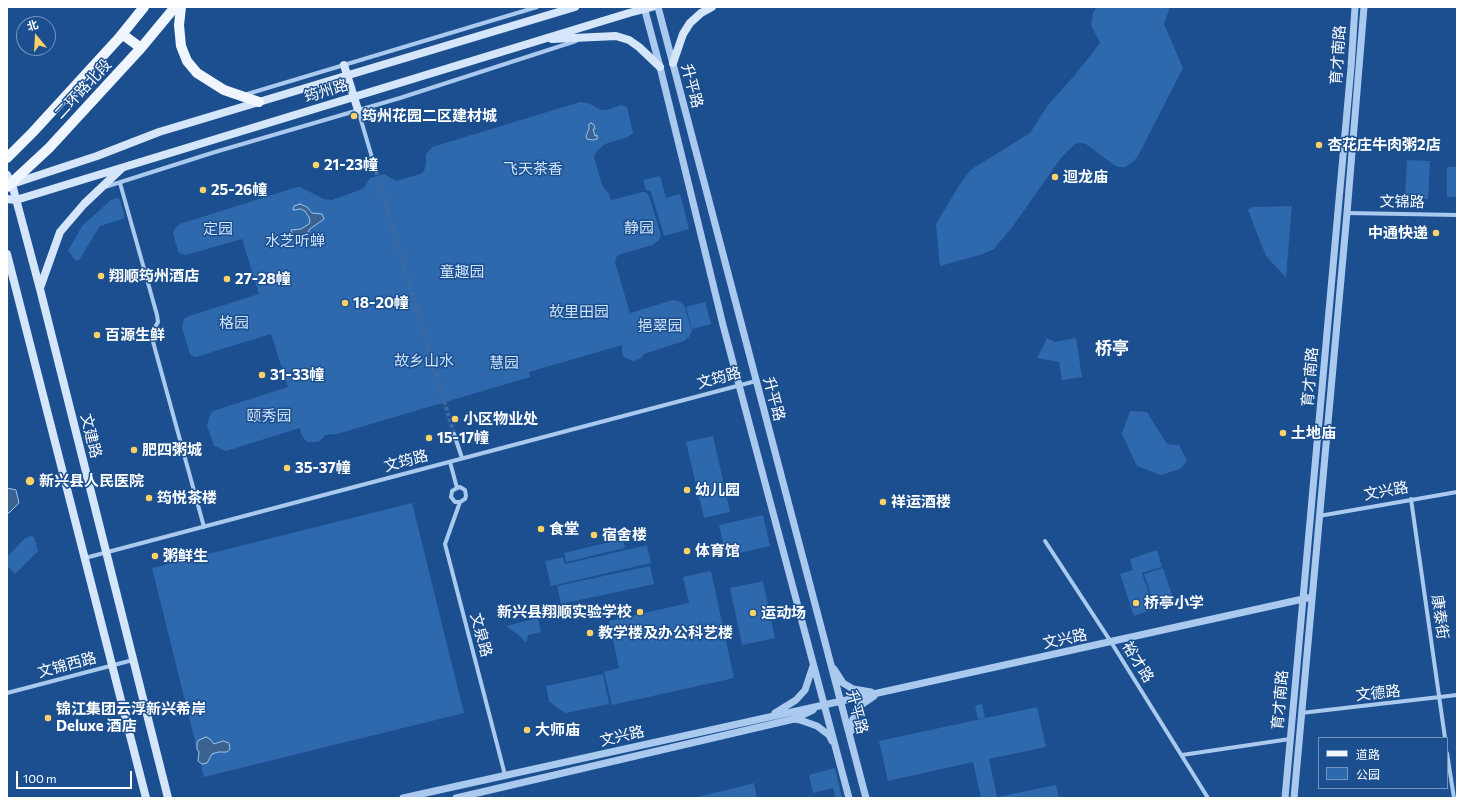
<!DOCTYPE html>
<html>
<head>
<meta charset="utf-8">
<style>
  body { margin:0 }
  #map { position:relative; width:1464px; height:805px; overflow:hidden; background:#1b4f8f; font-family:Commissioner,"Noto Sans SC",sans-serif }
  canvas { display:block }
  .frame { position:absolute; inset:0; border:8px solid #fff; pointer-events:none }
  .legend { position:absolute; left:1318px; top:737px; width:130px; height:52px; box-sizing:border-box; background:#1b4f8f; border:1px solid #7695bc; margin:0; padding:5px 7px; list-style:none; font-size:12px; color:#fff }
  .legend li { display:flex; align-items:center; gap:8px; height:20px }
  .legend b { width:20px; border:1px solid #7695bc }
  .north { position:absolute; left:16px; top:16px; width:40px; height:40px; box-sizing:border-box; background:#1b4f8f; border:1px solid #7695bc; border-radius:50%; rotate:342deg; font-size:11px; font-weight:700; line-height:16px; text-align:center; color:#fff }
  .north::after { content:''; display:block; margin:auto; width:14px; height:18px; background:#ffd166; clip-path:polygon(50% 0,100% 100%,50% 72%,0 100%) }
  .scale { position:absolute; left:16px; top:771px; width:116px; height:18px; box-sizing:border-box; border:2px solid #fff; border-top:0; padding-left:5px; font-size:12px; line-height:14px; white-space:nowrap; color:#fff; -webkit-text-stroke:3px #1b4f8f; paint-order:stroke }
</style>
</head>
<body>
<div id="map">
<canvas width="1464" height="805"></canvas>
<div class="frame"></div>
<ul class="legend">
<li><b style="height:5px;background:#f0f6ff"></b>道路</li>
<li><b style="height:11px;background:#2e69ad"></b>公园</li>
</ul>
<div class="north">北</div>
<div class="scale">100 m</div>
</div>
<script>
const ctx = document.querySelector('canvas').getContext('2d');
ctx.lineJoin = 'round';
function fill(path, color) {
  ctx.fillStyle = color;
  ctx.fill(path, 'evenodd');
}
function toPath(rows) {
  const path = new Path2D();
  for (const r of rows) {
    path.moveTo(r[0], r[1]);
    for (let i = 2; i < r.length; i += 2) path.lineTo(r[i], r[i + 1]);
  }
  return path;
}
function trace(path, color, width, dash) {
  ctx.strokeStyle = color;
  ctx.lineWidth = width;
  ctx.lineCap = dash ? 'butt' : 'round';
  ctx.setLineDash(dash || []);
  ctx.stroke(path);
}
function drawText(font, color, halo, rows, align = 'center') {
  ctx.font = font + ' Commissioner,"Noto Sans SC",sans-serif';
  ctx.lineWidth = 3;
  ctx.setLineDash([]);
  ctx.textBaseline = 'middle';
  ctx.strokeStyle = halo;
  ctx.fillStyle = color;
  for (const [text, x, y, turn = 0] of rows) {
    ctx.save();
    ctx.translate(x, y);
    ctx.rotate((+turn || 0) * Math.PI / 180);
    ctx.textAlign = isNaN(turn) ? turn : align;
    if (halo) ctx.strokeText(text, 0, 0);
    ctx.fillText(text, 0, 0);
    ctx.restore();
  }
}
const green = toPath([
  [1097,7,1170,7,1164,24,1183,68,1138,156,1133,162,1125,167,1119,167,1114,165,1086,144,1081,143,1075,144,1061,158,1013,226,994,249,983,254,940,266,936,224,960,184,970,171,975,167,1030,133,1048,105,1074,76,1100,43,1091,25,1093,13],
  [580,102,588,103,601,110,607,110,621,105,627,107,633,133,628,137,605,144,596,152,594,157,602,185,609,194,611,200,642,192,646,192,649,196,661,235,659,240,652,245,618,255,616,258,615,262,630,313,673,300,678,301,684,305,692,331,689,337,684,341,644,354,640,359,633,361,626,358,623,356,622,352,622,345,529,372,530,377,337,434,325,435,320,441,316,442,308,442,305,440,301,434,300,428,226,451,214,446,207,426,210,415,213,411,288,387,271,334,196,357,192,356,190,354,182,328,184,319,189,316,259,294,242,239,186,255,179,253,178,251,174,237,173,232,176,227,180,224,297,187,300,187,324,199,332,200,360,190,364,188,370,178,384,174,396,181,420,174,424,171,426,163,426,154,432,147],
  [1407,160,1430,161,1428,199,1405,198],
  [1447,167,1457,167,1457,197,1447,197],
  [660,176,666,198,680,194,689,229,664,236,651,192,646,190,643,180],
  [118,198,120,200,125,218,100,226,79,260,76,261,68,251,82,226,111,200],
  [1292,206,1286,278,1266,256,1248,210,1252,207],
  [705,302,711,324,692,329,686,307],
  [1047,338,1055,342,1076,338,1082,377,1062,380,1059,362,1037,358],
  [1130,411,1147,412,1167,444,1179,445,1187,461,1180,469,1161,475,1137,466,1122,434],
  [713,436,730,512,704,518,686,442],
  [412,503,464,713,204,777,152,568],
  [763,515,770,546,726,556,719,525],
  [31,536,34,537,38,551,15,574,7,566,7,557,25,538],
  [623,539,625,548,566,562,564,553],
  [647,545,651,563,551,586,545,561,563,557,565,564],
  [1157,550,1162,567,1142,573,1154,609,1134,616,1120,574,1133,570,1130,559],
  [650,566,654,584,561,604,557,586],
  [1163,568,1175,604,1156,610,1144,574],
  [711,571,734,678,612,705,604,672,619,668,609,621,689,603,683,577],
  [763,581,775,638,742,645,730,588],
  [538,618,541,632,528,635,526,643,521,637,506,626],
  [603,674,609,704,566,713,557,708,549,701,546,686],
  [982,704,985,718,978,719,975,706],
  [1037,707,1046,747,989,759,997,797,1056,785,1059,798,981,798,973,762,888,781,879,741],
  [835,768,842,798,836,798,833,788,813,793,809,775],
  [754,783,757,798,694,798]
]);
const water = toPath([
  [591,123,594,125,595,129,593,129,595,136,597,135,597,139,593,140,587,139,586,136,589,129,589,124,591,123],
  [300,204,307,207,312,213,322,214,324,219,310,229,306,235,300,237,292,234,291,230,301,229,309,224,310,221,309,217,305,211,301,209,293,210,294,206,300,204],
  [7,488,16,490,19,503,9,513,7,513,7,488],
  [206,737,210,739,214,744,223,741,229,743,230,749,227,752,218,752,212,754,207,763,202,764,198,761,199,752,197,749,197,743,199,740,206,737]
]);
const minorTunnel = toPath([
  [376,171,454,434]
]);
const minor = toPath([
  [244,95,537,7],
  [358,110,376,171],
  [120,183,157,315,158,322,152,333,152,338,204,527],
  [105,187,215,152,400,98,576,41],
  [1347,213,1457,215],
  [454,434,462,458],
  [450,462,457,488],
  [1411,499,1445,738],
  [460,502,455,502,451,497,452,491,457,488,460,487,465,490,466,496,465,499,460,502,445,544,505,775],
  [1319,516,1457,492],
  [1045,541,1111,642,1208,798],
  [85,558,756,381],
  [7,693,133,660],
  [1301,713,1457,695],
  [1447,753,1454,798],
  [1182,755,1290,739]
]);
const tertiary = toPath([
  [644,7,660,67,723,325,849,798],
  [658,7,866,798],
  [834,669,843,683,853,689,871,692],
  [775,713,796,700,805,690,813,666],
  [794,719,800,720,817,726,829,735,832,741],
  [851,731,851,724,858,707,874,696],
  [403,798,1312,597],
  [456,798,794,719,813,710],
  [1285,798,1351,67,1355,7],
  [1294,798,1347,213,1364,7]
]);
const secondary = toPath([
  [552,39,616,36,629,40,639,47,660,67],
  [673,63,683,34,690,23,701,13,712,7],
  [344,65,358,110],
  [7,175,12,184,40,289,168,798],
  [12,184,97,156,159,132,575,7],
  [7,199,16,200,629,13,652,7],
  [7,254,146,798],
  [40,288,60,232,84,204,122,168]
]);
const primary = toPath([
  [181,7,179,25,181,46,187,61,197,73,224,90,259,102],
  [122,34,141,48],
  [7,158,33,132,119,38,144,7],
  [7,187,49,148,141,48,175,7]
]);
const markers = [
  [354,116,4,"#ffd166"],
  [1319,145,4,"#ffd166"],
  [316,165,4,"#ffd166"],
  [1055,177,4,"#ffd166"],
  [203,190,4,"#ffd166"],
  [1436,233,4,"#ffd166"],
  [101,276,4,"#ffd166"],
  [227,279,4,"#ffd166"],
  [345,303,4,"#ffd166"],
  [97,335,4,"#ffd166"],
  [262,375,4,"#ffd166"],
  [455,419,4,"#ffd166"],
  [1283,433,4,"#ffd166"],
  [429,438,4,"#ffd166"],
  [134,450,4,"#ffd166"],
  [287,468,4,"#ffd166"],
  [30,481,5,"#ffd166"],
  [687,490,4,"#ffd166"],
  [149,498,4,"#ffd166"],
  [883,502,4,"#ffd166"],
  [541,529,4,"#ffd166"],
  [594,535,4,"#ffd166"],
  [687,551,4,"#ffd166"],
  [155,556,4,"#ffd166"],
  [1136,603,4,"#ffd166"],
  [640,612,4,"#ffd166"],
  [753,613,4,"#ffd166"],
  [590,633,4,"#ffd166"],
  [48,718,4,"#ffd166"],
  [527,730,4,"#ffd166"]
];
const streetNames = [
  ["育才南路",1338,55,-86],
  ["升平路",692,86,75],
  ["二环路北段",83,89,-47],
  ["筠州路",326,91,-17],
  ["文锦路",1402,202,1],
  ["育才南路",1310,377,-85],
  ["文筠路",719,378,-15],
  ["升平路",774,399,75],
  ["文建路",91,436,76],
  ["文筠路",406,461,-15],
  ["文兴路",1386,491,-10],
  ["康泰街",1440,617,82],
  ["文泉路",481,635,75],
  ["文兴路",1065,639,-12],
  ["裕才路",1138,662,58],
  ["文锦西路",67,665,-15],
  ["文德路",1378,693,-6],
  ["育才南路",1280,700,-85],
  ["升平路",857,712,75],
  ["文兴路",622,736,-13]
];
const poiNames = [
  ["筠州花园二区建材城",362,116],
  ["杏花庄牛肉粥2店",1327,145],
  ["21-23幢",324,165],
  ["迴龙庙",1063,177],
  ["25-26幢",211,190],
  ["中通快递",1428,233,"right"],
  ["翔顺筠州酒店",109,276],
  ["27-28幢",235,279],
  ["18-20幢",353,303],
  ["百源生鲜",105,335],
  ["31-33幢",270,375],
  ["小区物业处",463,419],
  ["土地庙",1291,433],
  ["15-17幢",437,438],
  ["肥四粥城",142,450],
  ["35-37幢",295,468],
  ["新兴县人民医院",39,481],
  ["幼儿园",695,490],
  ["筠悦茶楼",157,498],
  ["祥运酒楼",891,502],
  ["食堂",549,529],
  ["宿舍楼",602,535],
  ["体育馆",695,551],
  ["粥鲜生",163,556],
  ["桥亭小学",1144,603],
  ["新兴县翔顺实验学校",632,612,"right"],
  ["运动场",761,613],
  ["教学楼及办公科艺楼",598,633],
  ["锦江集团云浮新兴希岸",56,709],
  ["Deluxe 酒店",56,726],
  ["大师庙",535,730]
];
const parkNames = [
  ["飞天茶香",533,169],
  ["静园",639,228],
  ["定园",218,229],
  ["水芝听蝉",295,241],
  ["童趣园",462,272],
  ["故里田园",579,312],
  ["格园",234,323],
  ["挹翠园",660,326],
  ["故乡山水",424,361],
  ["慧园",504,363],
  ["颐秀园",269,416]
];
const quarterNames = [
  ["桥亭",1112,348]
];
fill(green, '#2e69ad');
fill(water, '#3c6290');
trace(water, '#9cc4f0', 1);
trace(minorTunnel, '#3d69a0', 4, [4, 2]);
trace(minor, '#a9c9ee', 4);
trace(tertiary, '#a9c9ee', 7);
trace(secondary, '#d6e6fa', 8);
trace(primary, '#f0f6ff', 10);
for (const [x, y, r, color] of markers) {
  const dot = new Path2D();
  dot.arc(x, y, r, 0, 2 * Math.PI);
  ctx.fillStyle = color;
  ctx.fill(dot);
  trace(dot, '#1b4f8f', 1.5);
}
drawText('15px', '#fff', '#1b4f8f', streetNames);
drawText('bold 15px', '#fff', '#1b4f8f', poiNames, 'left');
drawText('15px', '#cfe3fa', '#1b4f8f', parkNames);
drawText('bold 17px', '#fff', '#1b4f8f', quarterNames);
</script>
</body>
</html>
